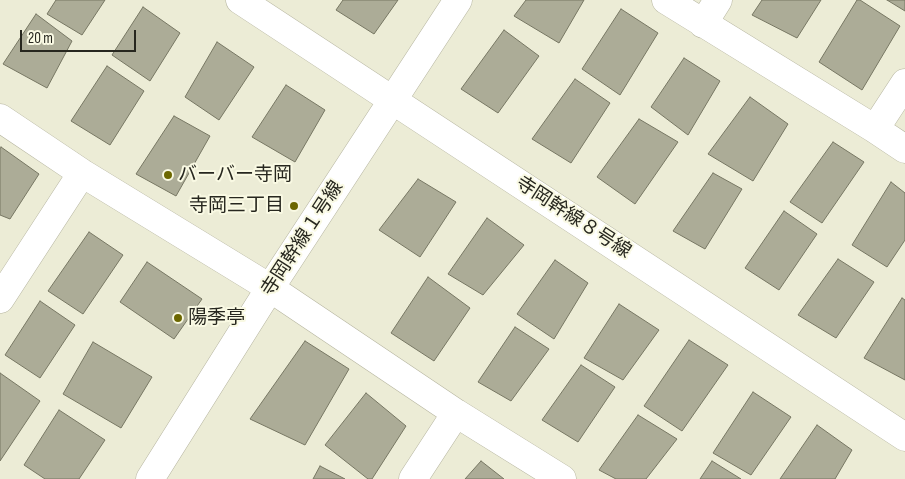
<!DOCTYPE html>
<html>
<head>
<meta charset="utf-8">
<style>
  body { margin:0 }
  #map { position:relative; width:905px; height:479px; overflow:hidden; background:#ececd6; font-family:"Sofia Sans Condensed",sans-serif }
  canvas { display:block }
  .scale { position:absolute; left:20px; top:30px; width:116px; height:22px; box-sizing:border-box; border:2px solid #27271f; border-top:0; padding-left:6px; font-size:15px; line-height:18px; white-space:nowrap; color:#27271f; -webkit-text-stroke:4px #f9f9e3; paint-order:stroke }
</style>
</head>
<body>
<div id="map">
<canvas width="905" height="479"></canvas>
<div class="scale">20 m</div>
</div>
<script>
const ctx = document.querySelector('canvas').getContext('2d');
ctx.lineJoin = 'round';
function fill(path, color) {
  ctx.fillStyle = color;
  ctx.fill(path, 'evenodd');
}
function toPath(rows) {
  const path = new Path2D();
  for (const r of rows) {
    path.moveTo(r[0], r[1]);
    for (let i = 2; i < r.length; i += 2) path.lineTo(r[i], r[i + 1]);
  }
  return path;
}
function trace(path, color, width, dash) {
  ctx.strokeStyle = color;
  ctx.lineWidth = width;
  ctx.lineCap = dash ? 'butt' : 'round';
  ctx.setLineDash(dash || []);
  ctx.stroke(path);
}
function drawText(font, color, halo, rows, align = 'center') {
  ctx.font = font + ' "Sofia Sans Condensed","Noto Sans JP",sans-serif';
  ctx.lineWidth = 4;
  ctx.setLineDash([]);
  ctx.textBaseline = 'middle';
  ctx.strokeStyle = halo;
  ctx.fillStyle = color;
  for (const [text, x, y, turn = 0] of rows) {
    ctx.save();
    ctx.translate(x, y);
    ctx.rotate((+turn || 0) * Math.PI / 180);
    ctx.textAlign = isNaN(turn) ? turn : align;
    if (halo) ctx.strokeText(text, 0, 0);
    ctx.fillText(text, 0, 0);
    ctx.restore();
  }
}
const building = toPath([
  [56,0,105,0,82,35,47,14,56,0],
  [343,0,398,0,374,34,336,10,343,0],
  [526,0,584,0,559,43,514,16,526,0],
  [762,0,821,0,797,38,752,15,762,0],
  [857,0,860,0,900,26,862,90,819,62,857,0],
  [887,0,905,0,905,11,887,0],
  [143,7,180,33,150,81,112,55,143,7],
  [621,9,658,33,620,95,582,69,621,9],
  [36,14,72,41,47,88,3,64,36,14],
  [504,30,539,56,498,113,461,89,504,30],
  [217,42,254,67,219,120,185,97,217,42],
  [684,58,720,81,688,135,651,107,684,58],
  [107,66,144,91,110,145,71,121,107,66],
  [575,79,610,103,571,163,532,139,575,79],
  [286,85,325,110,295,162,252,137,286,85],
  [750,97,788,124,753,181,708,154,750,97],
  [174,116,210,136,176,196,136,174,174,116],
  [639,119,678,142,635,204,597,177,639,119],
  [833,142,864,162,822,223,790,202,833,142],
  [1,147,39,174,10,219,0,215,0,149,1,147],
  [713,173,742,189,705,249,673,231,713,173],
  [418,179,456,202,420,257,379,230,418,179],
  [891,182,905,193,905,240,887,267,852,245,891,182],
  [784,211,817,234,779,290,745,268,784,211],
  [487,218,524,245,483,295,448,274,487,218],
  [89,232,123,255,83,314,48,291,89,232],
  [838,259,874,282,836,338,798,315,838,259],
  [555,260,588,283,554,339,517,314,555,260],
  [147,262,202,299,174,339,120,302,147,262],
  [428,277,470,308,434,361,391,333,428,277],
  [902,298,905,300,905,380,864,358,902,298],
  [40,301,75,325,40,378,5,355,40,301],
  [619,304,659,330,623,380,584,358,619,304],
  [515,327,549,349,511,401,478,382,515,327],
  [689,340,728,365,682,431,644,406,689,340],
  [305,341,349,369,305,445,250,419,305,341],
  [93,342,152,377,121,428,63,394,93,342],
  [581,365,615,387,578,442,542,420,581,365],
  [0,373,40,401,0,461,0,373],
  [753,392,791,417,751,475,713,453,753,392],
  [366,393,406,426,372,479,368,479,325,445,366,393],
  [59,410,105,440,79,479,45,479,24,465,59,410],
  [638,415,677,439,646,479,616,479,599,470,638,415],
  [817,425,852,450,835,479,780,479,817,425],
  [481,461,504,479,465,479,481,461],
  [712,461,741,479,700,479,712,461],
  [320,466,345,479,313,479,320,466]
]);
const minor = toPath([
  [666,0,875,129,905,149],
  [703,24,718,0],
  [0,118,82,173,270,288,456,413,562,479],
  [875,129,905,83],
  [0,299,82,173],
  [413,479,456,413]
]);
const tertiary = toPath([
  [240,0,905,437],
  [150,479,270,288,458,0]
]);
const markers = [
  [168,175,5,"#6c6700"],
  [294,206,5,"#6c6700"],
  [178,318,5,"#6c6700"]
];
const poiNames = [
  ["バーバー寺岡",178,175],
  ["寺岡三丁目",284,206,"right"],
  ["陽季亭",188,318]
];
const streetNames = [
  ["寺岡幹線８号線",573,218,33],
  ["寺岡幹線１号線",303,239,-57]
];
fill(building, '#acac97');
trace(building, '#777763', 1);
trace(minor, '#b5b49f', 29);
trace(tertiary, '#b5b49f', 29);
trace(minor, '#fff', 28);
trace(tertiary, '#fff', 28);
for (const [x, y, r, color] of markers) {
  const dot = new Path2D();
  dot.arc(x, y, r, 0, 2 * Math.PI);
  ctx.fillStyle = color;
  ctx.fill(dot);
  trace(dot, '#f9f9e3', 2);
}
drawText('19px', '#27271f', '#f9f9e3', poiNames, 'left');
drawText('19px', '#27271f', '#f9f9e3', streetNames);
</script>
</body>
</html>
